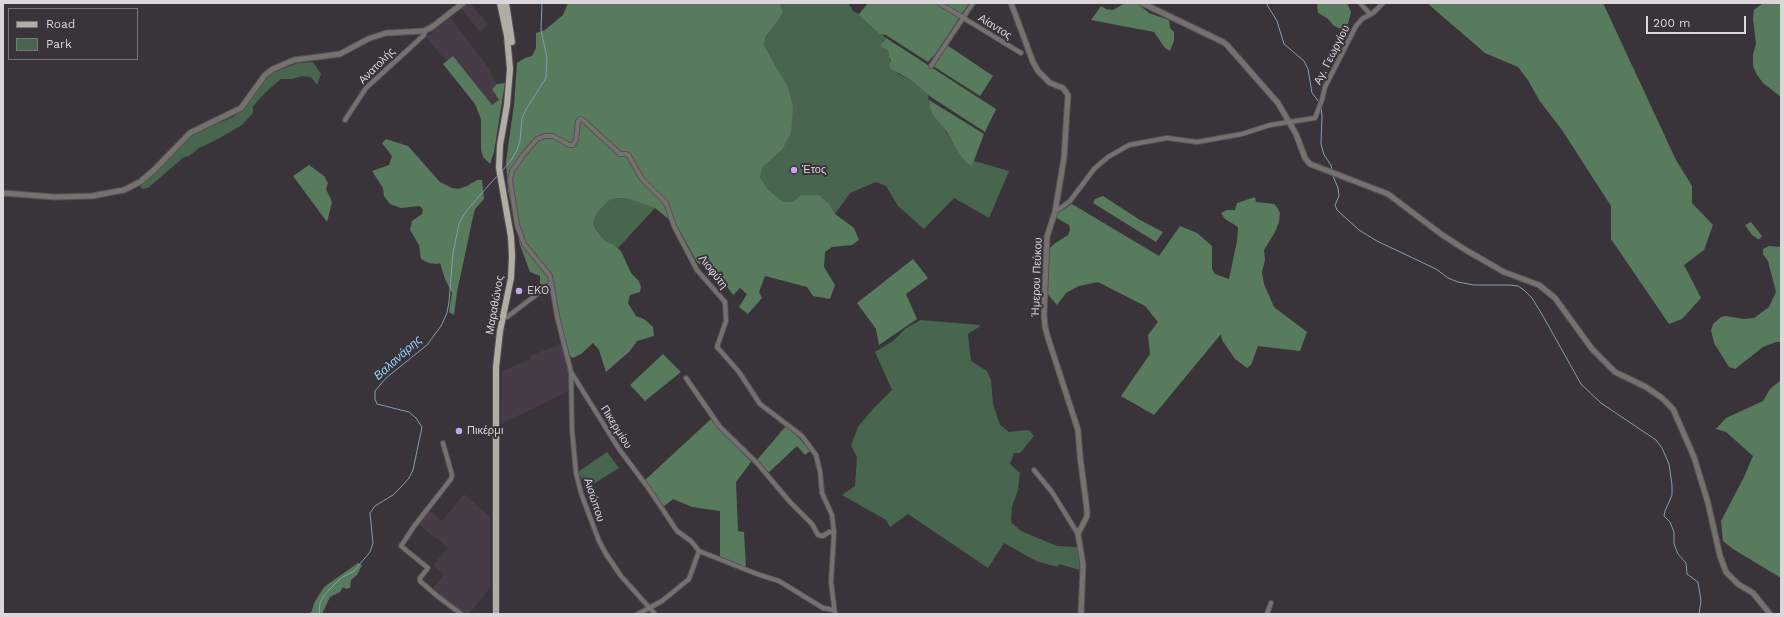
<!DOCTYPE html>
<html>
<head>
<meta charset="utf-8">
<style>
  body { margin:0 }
  #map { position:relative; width:1784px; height:617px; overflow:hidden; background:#3a343a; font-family:"Work Sans",sans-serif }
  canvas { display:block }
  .frame { position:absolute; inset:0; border:4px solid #dad6da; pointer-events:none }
  .legend { position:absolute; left:8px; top:8px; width:130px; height:52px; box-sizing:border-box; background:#3a343a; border:1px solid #7a757a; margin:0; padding:5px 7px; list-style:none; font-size:12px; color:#dad6da }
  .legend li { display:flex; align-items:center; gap:8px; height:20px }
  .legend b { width:20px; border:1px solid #7a757a }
  .scale { position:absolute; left:1646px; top:16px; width:100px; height:18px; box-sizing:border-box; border:2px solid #dad6da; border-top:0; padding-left:5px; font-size:12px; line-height:14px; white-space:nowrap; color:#dad6da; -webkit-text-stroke:3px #3a343a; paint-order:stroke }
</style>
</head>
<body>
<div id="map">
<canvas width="1784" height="617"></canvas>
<div class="frame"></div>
<ul class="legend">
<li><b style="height:5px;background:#b1aca4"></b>Road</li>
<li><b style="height:11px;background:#48654d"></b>Park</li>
</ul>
<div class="scale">200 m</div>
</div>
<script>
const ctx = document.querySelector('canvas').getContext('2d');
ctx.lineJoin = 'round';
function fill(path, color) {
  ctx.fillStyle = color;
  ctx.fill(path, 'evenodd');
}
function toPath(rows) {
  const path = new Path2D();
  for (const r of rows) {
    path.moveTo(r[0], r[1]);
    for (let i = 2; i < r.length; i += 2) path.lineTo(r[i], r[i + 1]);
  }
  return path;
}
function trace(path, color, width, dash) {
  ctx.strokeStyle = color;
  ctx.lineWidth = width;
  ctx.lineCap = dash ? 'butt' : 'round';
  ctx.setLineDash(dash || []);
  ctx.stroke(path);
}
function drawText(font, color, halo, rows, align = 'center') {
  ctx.font = font + ' "Work Sans",sans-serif';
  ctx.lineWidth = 4;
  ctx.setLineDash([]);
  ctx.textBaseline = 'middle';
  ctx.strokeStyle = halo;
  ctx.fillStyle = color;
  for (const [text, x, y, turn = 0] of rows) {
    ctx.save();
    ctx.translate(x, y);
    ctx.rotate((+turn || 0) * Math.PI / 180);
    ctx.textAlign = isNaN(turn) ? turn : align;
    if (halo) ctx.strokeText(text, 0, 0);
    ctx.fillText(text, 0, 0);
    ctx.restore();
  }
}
const built = toPath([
  [467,3,471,4,488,24,480,32,461,8],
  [450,18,492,72,490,74,497,84,492,89,499,100,492,106,453,57,446,61,426,37],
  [561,344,569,371,569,391,501,424,502,371,531,359,529,356],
  [464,494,490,517,490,588,469,614,462,614,431,590,444,575,433,565,448,548,418,524,429,510,442,521]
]);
const green = toPath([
  [779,3,848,3,854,12,859,14,886,38,883,41,882,48,887,50,889,53,888,57,898,74,911,80,928,95,930,108,956,146,960,155,972,165,974,161,1009,171,989,218,954,198,924,229,898,206,886,186,876,182,850,193,835,214,830,205,801,195,792,202,783,202,768,189,760,177,763,167,782,150,779,71,764,45,766,36,778,21,783,12],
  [313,62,321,74,317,85,311,77,302,76,292,79,281,79,267,91,253,106,253,113,242,125,218,139,199,148,189,156,184,157,148,188,142,189,140,185,161,167,187,139,204,129,233,117,242,109,266,78,272,73,298,63],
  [625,198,655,208,618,248,605,241,596,230,593,221,597,211,611,199],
  [921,320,980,325,979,327,968,334,971,361,987,371,991,380,993,404,1000,425,1009,432,1029,430,1034,436,1020,453,1014,453,1010,464,1020,473,1018,490,1012,507,1011,522,1021,531,1057,546,1077,547,1080,570,1059,564,1058,567,1036,561,1004,543,988,568,908,514,890,527,886,520,842,495,855,486,857,457,851,446,858,427,873,409,892,390,875,352,893,341,906,328],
  [607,452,619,468,587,488,578,472]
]);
const forest = toPath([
  [568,3,780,4,783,12,778,21,766,36,764,45,788,87,793,107,791,133,782,150,763,167,760,177,768,189,783,202,792,202,801,195,819,195,830,205,835,214,854,228,859,240,852,245,832,247,825,252,824,267,835,285,830,299,813,296,807,287,765,276,759,292,762,298,748,314,739,307,747,294,740,288,733,295,714,269,705,269,697,262,677,226,655,208,625,198,611,199,598,211,593,222,596,230,605,241,614,245,621,251,631,273,638,280,641,286,640,292,630,295,628,303,636,316,644,319,653,327,654,336,637,341,630,351,606,372,599,350,593,343,581,354,573,358,570,356,561,327,553,282,545,285,540,284,540,276,530,272,520,245,508,191,506,161,514,105,517,63,525,58,532,56,536,48,536,33,545,30,563,15],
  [868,3,907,3,909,4,910,3,969,3,936,53,928,62,886,35,880,34,860,16,859,14],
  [1125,3,1137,3,1149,13,1169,20,1170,28,1174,32,1174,41,1170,51,1165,48,1154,32,1091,20,1101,6,1106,9,1113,10],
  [1317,3,1347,3,1351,12,1348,24,1341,29,1334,26,1327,18,1318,13],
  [1427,3,1603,3,1676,160,1692,186,1692,203,1713,225,1704,250,1684,265,1701,298,1682,319,1669,324,1611,239,1611,206,1562,130,1539,100,1528,80,1518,67,1485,53],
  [1763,3,1781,3,1781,97,1763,83,1757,75,1753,66,1753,55,1756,44,1753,19,1754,10],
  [886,38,996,109,985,132,928,95,911,80,891,69,889,65,891,60,888,57,889,53,887,50,882,48,881,45],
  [947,45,993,76,980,96,933,66],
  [453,56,492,105,499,100,492,89,497,84,505,83,494,152,490,164,483,157,481,150,481,119,475,104,443,64],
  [929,100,984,134,972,166,966,162,960,155,947,132,933,115,930,108],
  [386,139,408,146,440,182,452,188,458,189,467,186,477,180,482,180,484,199,475,209,473,217,457,292,454,315,449,312,452,293,445,279,440,263,437,264,429,263,421,259,419,245,410,230,412,221,422,214,423,210,420,206,401,208,390,204,384,196,383,188,372,171,389,165,392,156,382,143],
  [309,165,324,176,328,183,326,189,332,202,327,222,293,176],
  [1103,196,1140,220,1163,232,1156,242,1093,203,1095,199],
  [1255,197,1256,202,1274,204,1277,207,1280,213,1279,222,1275,232,1264,250,1265,260,1262,272,1264,284,1274,307,1307,332,1300,351,1258,346,1251,365,1247,368,1235,359,1222,340,1221,334,1154,415,1121,396,1150,354,1148,335,1158,322,1145,306,1098,282,1079,286,1066,293,1057,305,1045,291,1047,251,1054,244,1068,235,1070,230,1069,225,1055,217,1057,213,1072,204,1159,256,1180,226,1197,233,1212,246,1212,269,1215,274,1229,279,1237,241,1238,227,1225,219,1221,213,1227,210,1235,210,1237,203],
  [1751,222,1762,236,1760,239,1758,239,1752,235,1745,225],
  [1769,246,1781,247,1781,342,1776,342,1763,347,1735,369,1729,367,1714,343,1711,330,1713,324,1721,317,1726,316,1744,319,1754,318,1769,307,1776,292,1768,261,1763,254,1763,249],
  [913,259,928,278,906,294,917,319,879,345,876,329,857,303],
  [663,354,681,372,645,401,630,385],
  [1781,380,1781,578,1733,549,1723,541,1721,521,1744,477,1753,456,1726,432,1716,429,1726,418,1763,401,1770,389],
  [711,419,751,462,736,482,738,531,744,532,746,568,720,558,720,511,692,507,673,499,662,508,644,481],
  [786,426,795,433,810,451,805,455,797,446,767,474,756,461],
  [358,563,362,565,357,575,351,580,350,588,346,589,343,587,340,592,330,597,322,614,308,614,312,611,314,603,324,587]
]);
const stream = toPath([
  [1224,3,1225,3],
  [1266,3,1277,21,1284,44,1304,61,1308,69,1312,93,1319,102],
  [1321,107,1322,116,1321,144,1324,155,1331,165,1332,171],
  [503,170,512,159,517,150,520,141,522,118,525,111,546,78,547,58,541,30,542,3],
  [1333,176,1338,188,1339,196,1335,205,1337,210,1359,230,1377,241,1436,269,1448,278,1458,282,1474,285,1510,285,1518,286,1524,290,1532,298,1543,316,1581,384,1601,403,1656,440,1662,448,1669,464,1672,485,1672,495,1665,511,1664,516,1670,522,1674,532,1674,544,1678,554,1686,563,1687,574,1698,582,1701,601,1699,614],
  [319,614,320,603,325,594,341,578,354,571,370,552,373,543,370,513,375,506,393,495,401,487,409,478,413,470,422,427,416,418,409,412,377,404,375,399,375,391,386,378,427,345,441,326,447,313,449,302,453,253,459,224,465,213,480,195,498,175]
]);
const minor = toPath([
  [939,3,1021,53],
  [1360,3,1370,14],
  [931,66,973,3],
  [345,120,366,88,424,35,426,30],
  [1055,212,1070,201,1094,169,1108,157,1129,145,1167,138,1197,142,1242,134,1270,125,1315,118,1322,100,1325,87,1356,26,1362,19,1373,13,1383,3],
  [507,317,552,283],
  [571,372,572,430,576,473,581,493,599,541,606,554,621,576,655,614],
  [686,378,720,427,757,463,790,502,812,524,818,535,823,536,829,532,834,532,831,582,835,614],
  [443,443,452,475,451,479,415,525,401,546,428,568,420,578,420,581,436,595,461,614],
  [1034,470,1052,492,1078,534],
  [834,532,832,515,822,493,820,471,816,455,802,436,760,404,739,372,717,347,726,321,725,302,697,270,674,226,666,203,642,179,629,156,626,154,620,154,583,120,580,119,578,121,576,140,573,145,569,145,553,136,545,136,537,139,523,155,512,171,510,180,517,225,524,244,550,276,557,316,571,372,619,449,649,489,677,531,691,541,699,551,757,574,779,581,823,608,834,610],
  [638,614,662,601,689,579,699,551],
  [1267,614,1271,603]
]);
const tertiary = toPath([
  [1011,3,1033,62,1038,71,1050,83,1063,88,1068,95,1064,158,1055,212,1047,237,1044,314,1045,327,1049,341,1078,430,1080,456,1087,510,1087,516,1078,534,1083,565,1081,614],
  [1142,3,1223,42,1227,45,1278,103,1296,134,1305,158,1310,164,1388,194,1441,234,1464,249,1504,272,1539,285,1555,298,1592,349,1615,372,1646,387,1662,398,1673,409,1694,457,1708,503,1720,556,1726,572,1738,584,1753,593,1770,614],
  [3,193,55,197,92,196,124,190,140,182,154,170,190,133,241,108,265,75,273,69,294,60,340,54,368,39,386,33,424,31,432,27,463,3]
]);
const primary = toPath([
  [506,3,512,42],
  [496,614,496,367,500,331,511,278,512,256,511,237,499,168,500,145,507,105,510,69,507,36,500,3]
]);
const markers = [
  [794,170,4,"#c4a7f1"],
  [519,291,4,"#c4a7f1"],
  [459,431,4,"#c4a7f1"]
];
const streetNames = [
  ["Αίαντος",995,27,32],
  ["Αγ. Γεωργίου",1332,55,-63],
  ["Ανατολής",377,66,-45],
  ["Λιοφύτη",713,272,52],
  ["Ήμερου Πεύκου",1037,277,-88],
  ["Μαραθώνος",495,305,-80],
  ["Πικερμίου",616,427,58],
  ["Αισώπου",594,500,72]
];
const poiNames = [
  ["Έτος",802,170],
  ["EKO",527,291],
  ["Πικέρμι",467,431]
];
const waterNames = [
  ["Βαλανάρης",398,358,-42]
];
fill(built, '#463b47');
fill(green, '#48654d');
fill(forest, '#577b5c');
trace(stream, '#839db3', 1);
trace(minor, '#575157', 6);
trace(tertiary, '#575157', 7);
trace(primary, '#575157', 8);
trace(minor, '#74716e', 4);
trace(tertiary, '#74716e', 5);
trace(primary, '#b1aca4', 6);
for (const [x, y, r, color] of markers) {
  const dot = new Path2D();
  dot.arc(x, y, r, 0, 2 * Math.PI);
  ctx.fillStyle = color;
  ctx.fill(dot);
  trace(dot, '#3a343a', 1.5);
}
drawText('11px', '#dad6da', '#3a343a', streetNames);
drawText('11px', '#dad6da', '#3a343a', poiNames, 'left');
drawText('italic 12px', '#91d0ff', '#3a343a', waterNames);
</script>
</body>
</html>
